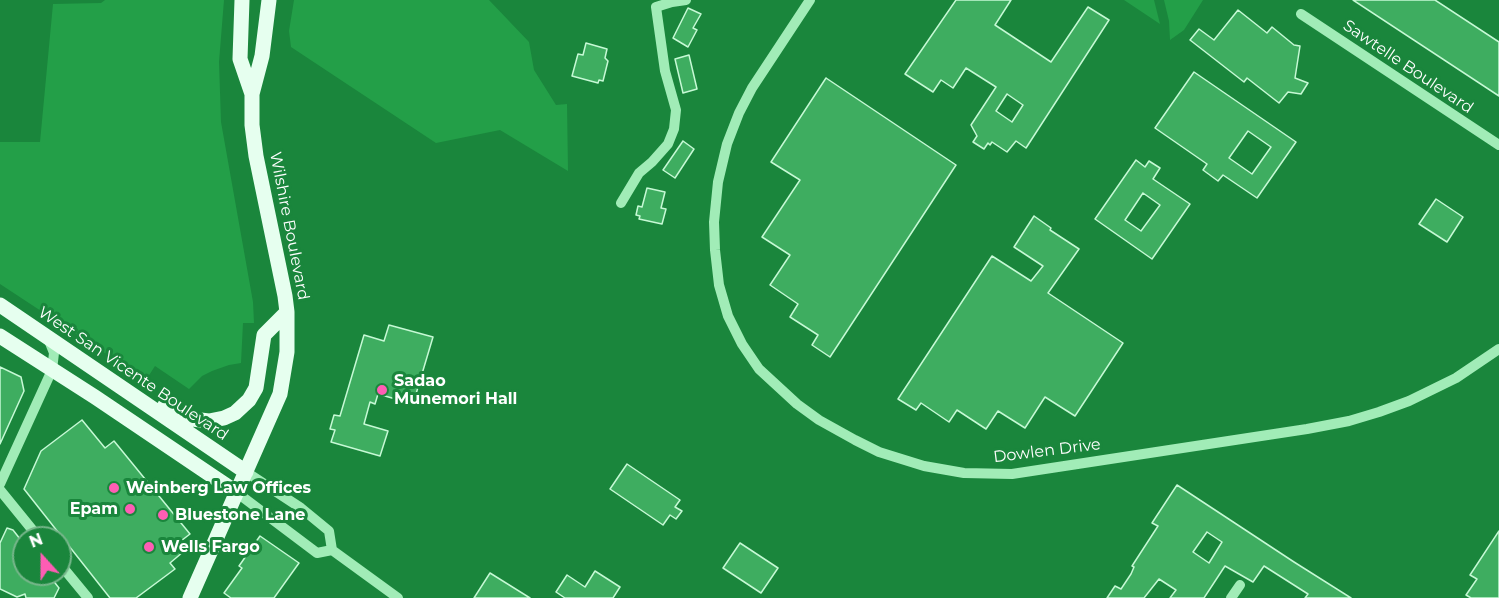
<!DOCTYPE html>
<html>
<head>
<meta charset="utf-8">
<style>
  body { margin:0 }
  #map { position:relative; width:1499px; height:598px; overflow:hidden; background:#1a863c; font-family:Montserrat,sans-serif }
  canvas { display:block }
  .north { position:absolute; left:12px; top:526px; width:60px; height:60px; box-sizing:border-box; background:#1a863c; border:2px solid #76b68a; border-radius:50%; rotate:339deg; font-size:16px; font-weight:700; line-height:24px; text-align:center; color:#fff }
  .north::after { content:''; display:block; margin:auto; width:21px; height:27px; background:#fe5db4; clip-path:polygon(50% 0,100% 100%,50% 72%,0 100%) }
</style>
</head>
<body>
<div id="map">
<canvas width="1499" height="598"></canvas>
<div class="north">N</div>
</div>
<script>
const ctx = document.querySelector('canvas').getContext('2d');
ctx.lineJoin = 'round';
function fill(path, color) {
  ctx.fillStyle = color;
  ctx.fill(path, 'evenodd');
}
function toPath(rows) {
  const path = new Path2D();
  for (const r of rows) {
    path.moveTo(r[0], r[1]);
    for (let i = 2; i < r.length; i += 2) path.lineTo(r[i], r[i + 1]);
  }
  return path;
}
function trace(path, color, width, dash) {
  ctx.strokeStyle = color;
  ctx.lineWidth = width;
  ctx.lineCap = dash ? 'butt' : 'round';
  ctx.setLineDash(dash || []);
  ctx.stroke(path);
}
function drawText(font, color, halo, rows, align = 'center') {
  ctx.font = font + ' Montserrat,sans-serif';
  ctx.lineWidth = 6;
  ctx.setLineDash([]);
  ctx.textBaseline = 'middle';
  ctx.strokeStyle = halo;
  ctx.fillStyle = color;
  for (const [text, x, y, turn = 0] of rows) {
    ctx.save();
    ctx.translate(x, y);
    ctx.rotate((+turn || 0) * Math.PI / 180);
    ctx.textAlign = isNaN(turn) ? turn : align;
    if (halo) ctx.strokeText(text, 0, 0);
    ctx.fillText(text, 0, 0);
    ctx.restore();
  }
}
const green = toPath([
  [105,0,224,0,219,62,221,122,253,302,254,323,243,323,241,363,229,365,212,371,202,376,189,389,155,366,146,380,0,284,0,142,40,142,53,4,101,3],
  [294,0,489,0,529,42,534,70,556,105,567,104,568,171,500,130,436,143,291,47,289,31],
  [1124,0,1154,0,1160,24],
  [1164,0,1203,0,1184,30,1170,40,1169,21]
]);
const building = toPath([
  [956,0,1011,0,995,25,1051,62,1088,7,1109,20,1026,148,1016,141,1007,152,992,142,990,145,988,143,984,149,973,142,977,136,971,125,996,87,966,68,953,88,941,80,933,92,905,74,956,0],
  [1007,94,1023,105,1012,122,996,111,1007,94],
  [1353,0,1435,0,1499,42,1499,96,1353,0],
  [688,8,701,14,693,28,697,30,688,47,673,38,688,8],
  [1238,10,1267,33,1272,27,1294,45,1300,46,1295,78,1308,83,1301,94,1288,92,1279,103,1247,78,1244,82,1190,40,1199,29,1214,40,1238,10],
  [586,43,607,49,605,58,608,61,603,81,599,80,598,83,572,76,578,54,583,55,586,43],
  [689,55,697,89,683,93,675,59,689,55],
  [1194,72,1296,142,1257,198,1223,175,1218,181,1203,170,1207,164,1155,128,1194,72],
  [1248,131,1271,147,1252,174,1229,158,1248,131],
  [826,78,956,165,830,357,812,345,818,335,790,317,798,304,770,285,790,255,762,237,800,180,771,162,826,78],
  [683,141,694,149,675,178,663,170,683,141],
  [1136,160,1145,167,1149,161,1160,168,1153,179,1190,204,1152,259,1095,219,1136,160],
  [1143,193,1160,205,1141,231,1125,220,1143,193],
  [647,188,665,192,661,208,666,209,662,224,639,219,640,216,636,215,638,206,642,207,647,188],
  [1436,199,1463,217,1447,242,1419,224,1436,199],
  [1034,216,1051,228,1050,230,1079,249,1048,293,1123,343,1075,416,1045,397,1025,428,998,411,986,429,957,410,949,422,921,403,916,410,898,399,992,256,1031,281,1043,266,1014,247,1034,216],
  [389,325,433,337,413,404,378,394,375,404,370,402,364,424,388,431,380,456,331,442,335,430,330,429,334,415,340,416,364,335,384,341,389,325],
  [0,367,21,377,24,391,0,444,0,367],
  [82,420,105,448,114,441,190,534,177,544,183,552,170,563,175,569,136,598,110,598,24,489,41,451,82,420],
  [627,464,680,500,675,507,682,511,676,519,670,515,663,525,610,489,627,464],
  [1177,485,1294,562,1351,598,1305,598,1308,594,1264,566,1253,582,1225,566,1204,598,1170,598,1176,590,1159,579,1144,598,1107,598,1115,586,1121,589,1131,574,1134,567,1132,566,1158,526,1152,523,1177,485],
  [1207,532,1222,542,1209,563,1193,552,1207,532],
  [7,528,13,530,24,544,24,574,48,574,59,588,54,598,26,598,25,594,17,597,0,589,0,543,7,528],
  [1499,531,1499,598,1471,598,1466,595,1477,579,1470,575,1499,531],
  [260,536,299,563,274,598,231,598,224,593,242,568,239,566,260,536],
  [740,543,778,568,761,593,723,568,740,543],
  [595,571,620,587,613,598,565,598,556,592,567,575,585,587,595,571],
  [490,573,530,598,474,598,490,573]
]);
const minor = toPath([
  [810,0,752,88,739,113,727,144,718,182,714,222,715,250,719,285,728,316,742,344,759,369,797,404,819,420,855,440,879,452,924,466,964,473,1012,474,1307,429,1349,421,1379,412,1409,401,1456,378,1499,349],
  [1301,14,1499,145],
  [621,203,639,173,652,162,668,144,674,129,676,110,665,71,656,7,672,2,686,0],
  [246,472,301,508,329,531,332,550],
  [0,484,52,370,54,353,48,338],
  [0,490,39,538],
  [236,492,317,553,332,550,398,598],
  [60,564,88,598],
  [1231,598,1240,585]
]);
const major = toPath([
  [242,0,240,59,252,94],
  [0,305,246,472],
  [0,336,95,397,236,492],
  [165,405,179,415,192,419,209,421,224,418,235,413,249,400,256,388,264,335,287,312],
  [190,598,280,394,287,352,287,312,285,296,256,156,252,125,252,94,262,56,269,0]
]);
const markers = [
  [382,390,6,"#fe5db4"],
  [114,488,6,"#fe5db4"],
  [130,509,6,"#fe5db4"],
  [163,515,6,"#fe5db4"],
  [149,547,6,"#fe5db4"]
];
const streetNames = [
  ["Sawtelle Boulevard",1408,67,34],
  ["Wilshire Boulevard",289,226,79],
  ["West San Vicente Boulevard",133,374,34],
  ["Dowlen Drive",1047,451,-7]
];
const poiNames = [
  ["Sadao",394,381],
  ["Munemori Hall",394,399],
  ["Weinberg Law Offices",126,488],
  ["Epam",118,509,"right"],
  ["Bluestone Lane",175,515],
  ["Wells Fargo",161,547]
];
fill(green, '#239f48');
fill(building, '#3ead60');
trace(building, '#c6f9d5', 1.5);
trace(minor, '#a1ecb7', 10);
trace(major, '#e6ffef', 15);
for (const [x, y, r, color] of markers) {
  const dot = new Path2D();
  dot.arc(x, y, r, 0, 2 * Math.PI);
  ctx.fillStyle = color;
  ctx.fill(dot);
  trace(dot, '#1a863c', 2);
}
drawText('16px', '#fff', '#1a863c', streetNames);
drawText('bold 16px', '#fff', '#1a863c', poiNames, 'left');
</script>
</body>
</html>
